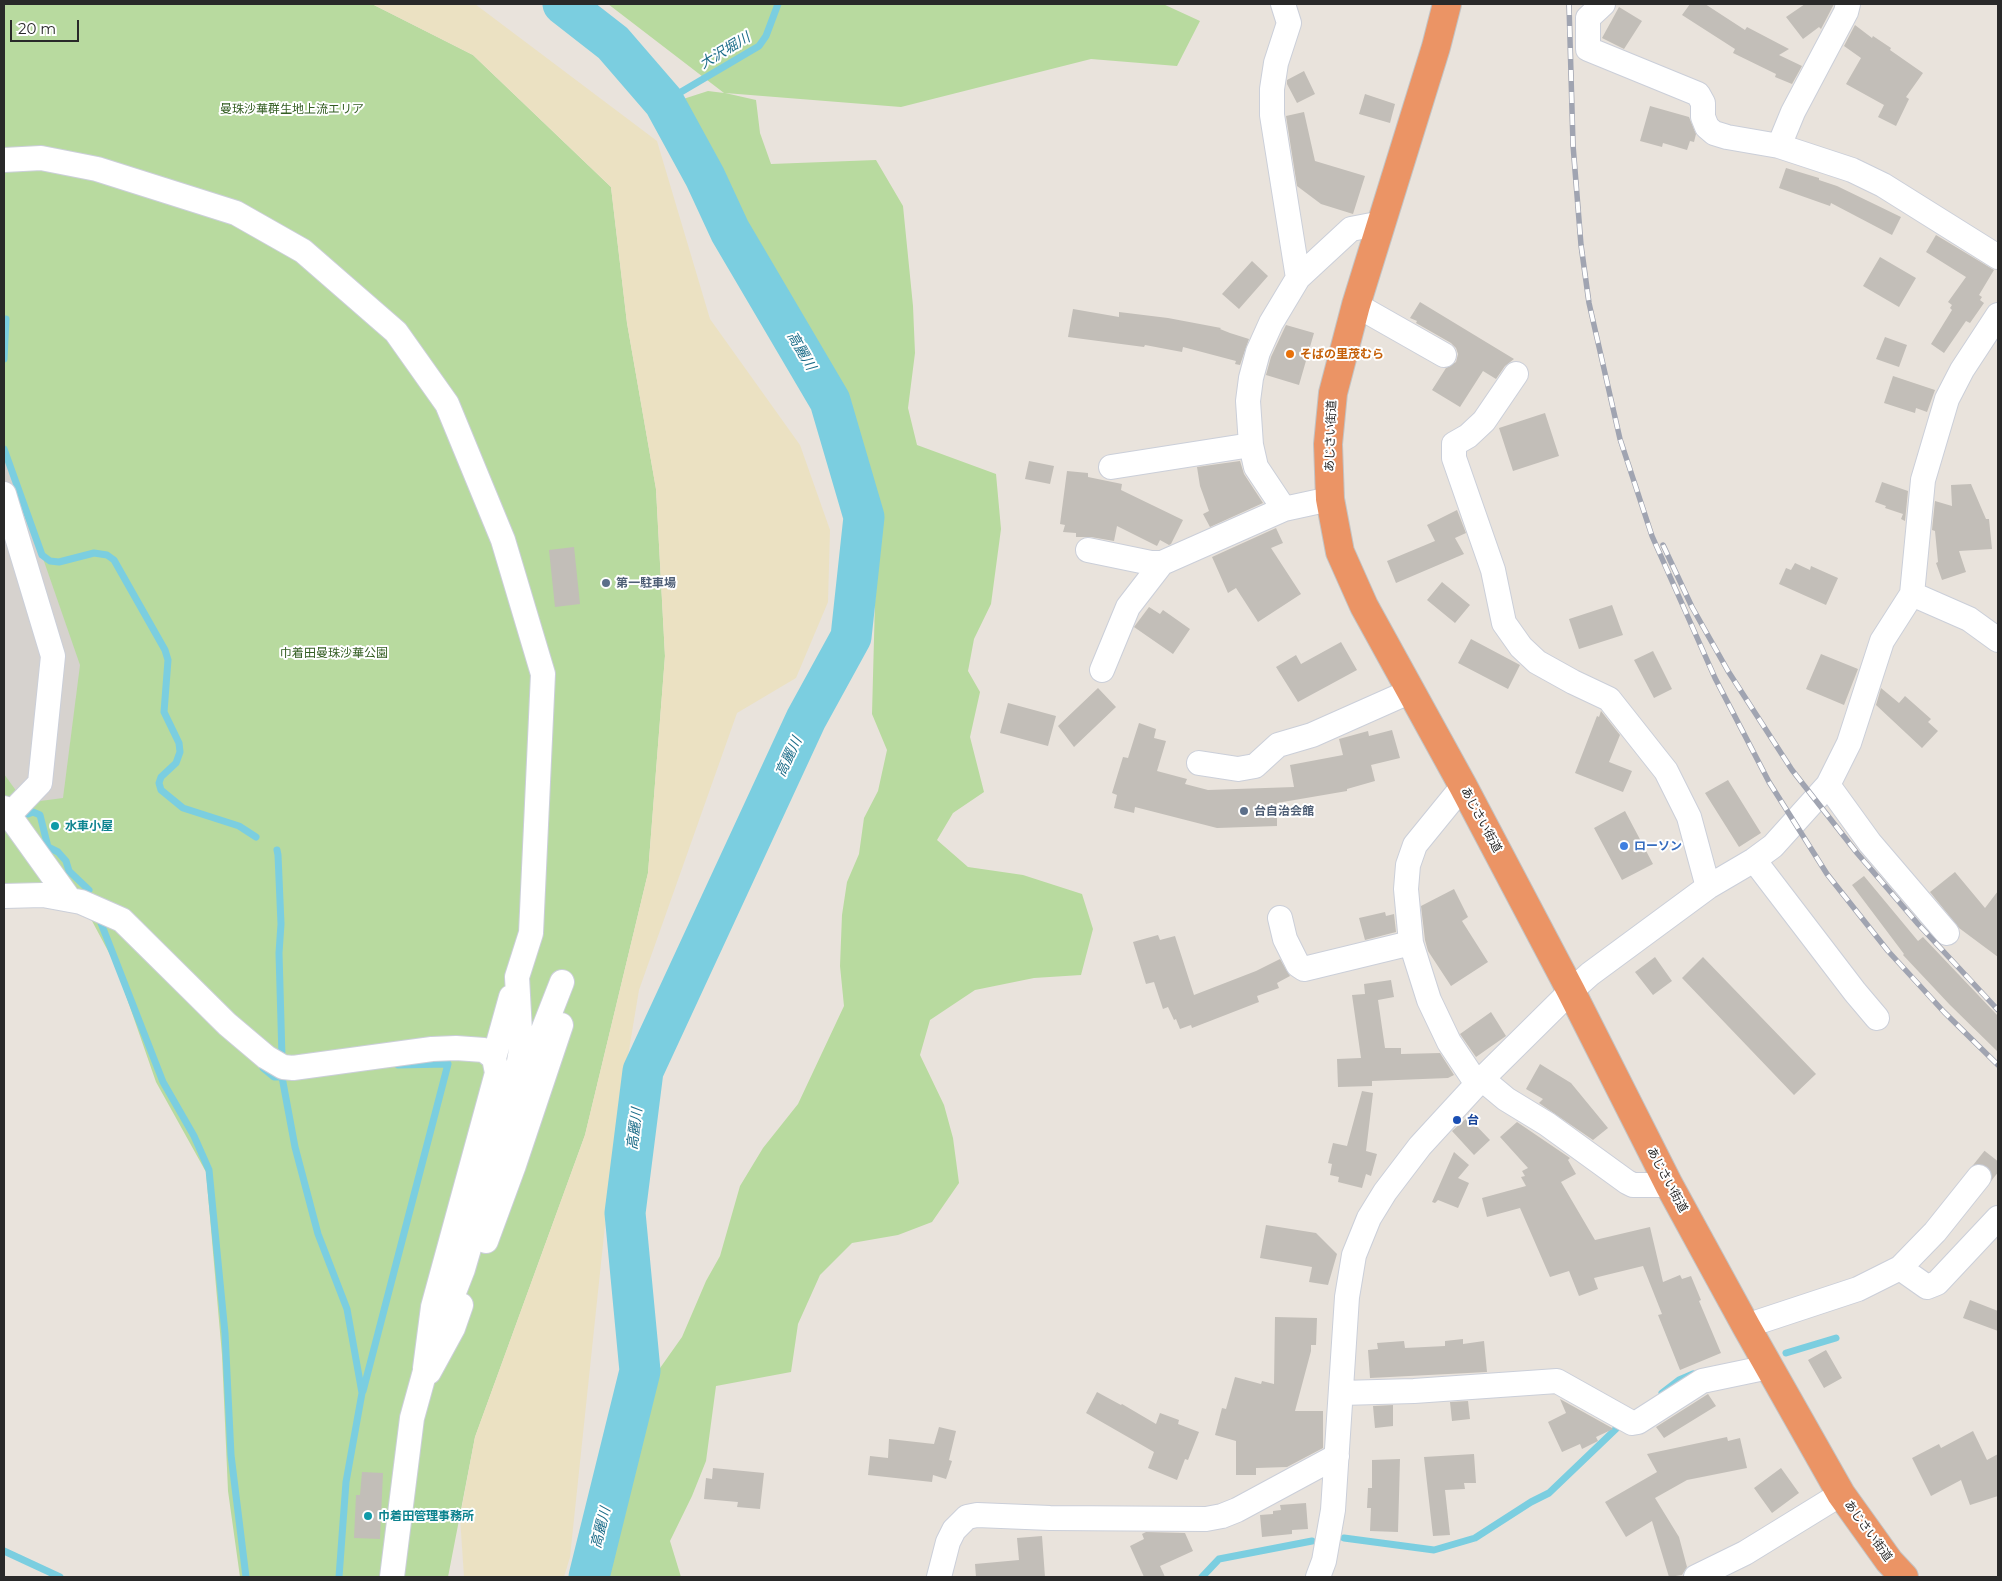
<!DOCTYPE html>
<html>
<head>
<meta charset="utf-8">
<style>
  body { margin:0 }
  #map { position:relative; width:2002px; height:1581px; overflow:hidden; background:#e9e3dc; font-family:Montserrat,sans-serif }
  canvas { display:block }
  .frame { position:absolute; inset:0; border:5px solid #292929; pointer-events:none }
  .scale { position:absolute; left:10px; top:20px; width:69px; height:22px; box-sizing:border-box; border:2px solid #292929; border-top:0; padding-left:6px; font-size:15px; line-height:18px; white-space:nowrap; color:#292929; -webkit-text-stroke:4px #fff; paint-order:stroke }
</style>
</head>
<body>
<div id="map">
<canvas width="2002" height="1581"></canvas>
<div class="frame"></div>
<div class="scale">20 m</div>
</div>
<script>
const ctx = document.querySelector('canvas').getContext('2d');
ctx.lineJoin = 'round';
function fill(path, color) {
  ctx.fillStyle = color;
  ctx.fill(path, 'evenodd');
}
function toPath(rows) {
  const path = new Path2D();
  for (const r of rows) {
    path.moveTo(r[0], r[1]);
    for (let i = 2; i < r.length; i += 2) path.lineTo(r[i], r[i + 1]);
  }
  return path;
}
function trace(path, color, width, dash) {
  ctx.strokeStyle = color;
  ctx.lineWidth = width;
  ctx.lineCap = dash ? 'butt' : 'round';
  ctx.setLineDash(dash || []);
  ctx.stroke(path);
}
function drawText(font, color, halo, rows, align = 'center') {
  ctx.font = font + ' Montserrat,"Noto Sans JP",sans-serif';
  ctx.lineWidth = 4;
  ctx.setLineDash([]);
  ctx.textBaseline = 'middle';
  ctx.strokeStyle = halo;
  ctx.fillStyle = color;
  for (const [text, x, y, turn = 0] of rows) {
    ctx.save();
    ctx.translate(x, y);
    ctx.rotate((+turn || 0) * Math.PI / 180);
    ctx.textAlign = isNaN(turn) ? turn : align;
    if (halo) ctx.strokeText(text, 0, 0);
    ctx.fillText(text, 0, 0);
    ctx.restore();
  }
}
const green = toPath([
  [4,4,372,4,473,55,611,187,627,323,656,489,665,656,648,873,585,1135,475,1437,448,1577,240,1577,228,1491,222,1355,206,1172,156,1082,115,964,92,921,54,894,4,890],
  [608,4,1163,4,1200,21,1177,66,1091,59,901,107,725,93,756,100,760,133,771,164,876,160,903,206,913,306,915,353,908,408,917,445,996,474,1001,529,991,604,974,639,968,671,980,692,970,737,984,792,953,813,937,840,968,867,1023,875,1082,894,1093,929,1081,975,1034,978,975,990,930,1020,920,1055,944,1105,953,1138,959,1183,932,1222,898,1235,852,1243,820,1275,798,1324,791,1372,716,1386,706,1461,692,1496,670,1541,681,1577,599,1577,610,1558,633,1475,642,1441,641,1409,653,1378,682,1337,706,1281,720,1256,740,1186,763,1148,798,1104,844,1006,840,966,842,915,847,882,859,854,864,818,878,791,887,750,872,714,875,601,881,528,848,416,817,353,694,138,677,101,708,91,724,93]
]);
const sand = toPath([
  [372,4,475,4,657,141,710,319,800,445,830,530,828,602,796,678,737,713,639,990,614,1140,570,1557,564,1577,464,1577,460,1517,475,1437,585,1135,648,873,665,656,656,489,627,323,611,187,473,55]
]);
const plaza = toPath([
  [4,446,80,665,63,798,25,803,4,774]
]);
const stream = toPath([
  [664,102,759,46,766,36,778,4],
  [4,319,6,319,4,359],
  [4,449,42,555,50,561,59,562,94,553,107,555,114,560,165,650,168,660,164,712,179,743,180,752,176,763,161,777,159,783,161,790,183,808,239,826,256,837],
  [28,814,33,812,40,815,48,847,58,852,66,861,69,871,89,890],
  [277,850,278,855,281,924,279,953,282,1057],
  [99,918,163,1082,194,1136,209,1170,225,1333,231,1455,246,1577],
  [263,1068,274,1077,282,1077,295,1147,318,1234,347,1309,362,1393,346,1482,339,1577],
  [1786,1353,1836,1338],
  [363,1391,448,1064,398,1065],
  [1662,1393,1679,1380,1693,1374],
  [1344,1538,1434,1550,1475,1538,1531,1502,1549,1493,1619,1426],
  [4,1551,60,1577],
  [1202,1577,1219,1559,1312,1541]
]);
const river = toPath([
  [563,4,613,43,664,102,705,177,730,231,830,401,864,517,851,637,806,719,643,1071,625,1213,640,1371,589,1577]
]);
const building = toPath([
  [1690,4,1705,4,1745,30,1747,27,1789,49,1779,55,1802,66,1792,84,1775,77,1776,74,1733,53,1735,49,1682,15],
  [1805,4,1834,4,1821,29,1819,27,1803,39,1786,17],
  [1619,7,1642,21,1624,49,1602,38],
  [1855,25,1872,38,1873,36,1891,48,1890,50,1923,73,1906,97,1909,99,1896,126,1878,117,1884,105,1846,84,1861,58,1844,46],
  [1304,71,1315,94,1297,103,1287,84,1287,80],
  [1365,94,1395,104,1390,123,1359,114],
  [1650,106,1689,117,1696,134,1694,142,1690,141,1687,150,1663,143,1662,147,1640,141],
  [1304,112,1315,161,1365,176,1353,214,1321,204,1297,186,1286,116],
  [1786,168,1819,178,1819,180,1837,186,1901,217,1892,235,1831,203,1830,206,1779,188],
  [1936,235,1994,270,1979,295,1982,297,1980,300,1984,303,1970,323,1966,321,1944,353,1931,344,1952,310,1950,308,1952,305,1948,302,1966,277,1926,252],
  [1880,257,1916,278,1899,307,1863,286],
  [1252,261,1268,276,1239,309,1222,294],
  [1420,302,1514,359,1505,366,1496,379,1483,371,1460,407,1432,390,1446,368,1456,362,1458,354,1456,348,1451,343,1416,323,1417,321,1410,318],
  [1073,309,1119,317,1119,312,1168,318,1221,328,1220,329,1230,333,1249,339,1240,365,1235,364,1236,361,1183,347,1182,352,1145,345,1144,347,1068,337],
  [1286,325,1314,333,1299,385,1266,375,1271,357],
  [1885,337,1907,345,1899,367,1876,359],
  [1893,376,1935,390,1927,412,1916,408,1915,413,1884,403],
  [1545,413,1559,456,1513,471,1499,428],
  [1029,461,1054,466,1050,484,1025,479],
  [1240,461,1244,474,1263,503,1210,527,1203,514,1209,511,1200,486,1197,467],
  [1067,471,1088,473,1088,477,1122,484,1121,490,1183,520,1171,544,1169,545,1160,540,1157,546,1117,526,1114,541,1091,537,1076,537,1076,533,1063,532,1065,525,1060,524],
  [1882,482,1908,491,1905,521,1901,519,1903,514,1885,508,1886,506,1875,502],
  [1971,484,1986,519,1989,519,1992,549,1959,551,1966,572,1942,580,1936,563,1938,562,1935,531,1932,530,1935,501,1952,506,1951,485],
  [1457,510,1466,533,1455,538,1464,554,1396,583,1387,561,1435,541,1427,525],
  [1276,528,1283,543,1271,548,1301,594,1258,622,1236,588,1228,593,1212,557],
  [574,547,580,604,555,607,549,550],
  [1795,563,1810,570,1811,566,1838,578,1826,605,1779,584,1786,568,1791,570],
  [1442,582,1470,605,1455,623,1427,600],
  [1612,605,1623,635,1579,649,1569,619],
  [1149,607,1160,614,1163,610,1190,629,1173,654,1134,627],
  [1471,639,1520,665,1508,689,1458,663],
  [1341,642,1357,670,1298,702,1276,667,1296,655,1301,664],
  [1653,651,1672,689,1654,698,1634,660],
  [1821,654,1858,669,1844,705,1806,689],
  [1098,688,1116,707,1074,747,1058,726],
  [1881,688,1899,703,1905,696,1931,719,1928,722,1938,731,1922,748,1876,705],
  [1008,703,1056,716,1048,746,1000,733],
  [1601,711,1620,735,1609,762,1632,771,1623,792,1575,773,1597,716,1599,717],
  [1139,723,1156,729,1154,738,1166,741,1157,771,1187,779,1185,784,1208,790,1294,787,1290,765,1343,755,1339,739,1368,731,1369,736,1392,730,1400,758,1371,765,1375,781,1347,789,1347,791,1277,803,1277,826,1217,828,1135,807,1134,813,1114,808,1117,795,1112,793,1123,757,1128,758],
  [1728,780,1761,833,1739,847,1705,793],
  [1625,811,1653,864,1622,880,1594,828],
  [1955,872,1985,908,1998,891,1998,957,1959,928,1930,892],
  [1864,876,1918,941,1923,937,1998,1016,1998,1052,1950,1005,1903,955,1904,954,1852,885],
  [1454,889,1468,917,1462,921,1488,962,1451,986,1428,951,1425,940,1421,906],
  [1385,912,1386,916,1394,914,1396,932,1365,940,1359,918],
  [1158,935,1160,940,1175,936,1194,995,1256,971,1280,959,1290,976,1277,983,1279,988,1257,996,1259,1002,1192,1028,1191,1025,1180,1029,1176,1019,1174,1020,1168,1007,1163,1009,1154,982,1146,984,1133,942],
  [1655,957,1672,981,1653,995,1635,972],
  [1703,957,1816,1074,1794,1095,1682,978],
  [1391,980,1394,997,1378,1000,1385,1048,1401,1048,1401,1054,1440,1053,1454,1075,1448,1078,1372,1081,1372,1086,1338,1087,1337,1059,1361,1058,1352,995,1365,994,1364,984],
  [1491,1012,1506,1036,1476,1057,1460,1034],
  [1540,1064,1571,1083,1608,1128,1593,1140,1539,1103,1543,1099,1526,1089],
  [1362,1091,1373,1093,1366,1151,1377,1154,1371,1176,1366,1174,1362,1188,1338,1182,1339,1177,1330,1175,1332,1164,1328,1163,1333,1143,1347,1146],
  [1468,1117,1490,1140,1474,1155,1452,1131],
  [1517,1122,1570,1158,1568,1160,1576,1174,1561,1182,1595,1240,1650,1227,1663,1282,1680,1275,1682,1279,1691,1276,1701,1300,1699,1301,1721,1353,1680,1370,1658,1315,1662,1314,1643,1266,1594,1278,1598,1289,1579,1296,1569,1271,1550,1277,1520,1208,1487,1217,1482,1198,1526,1186,1521,1177,1525,1176,1522,1171,1528,1168,1500,1137],
  [1454,1152,1469,1165,1458,1178,1469,1183,1458,1208,1438,1200,1435,1203,1432,1202],
  [1266,1225,1316,1233,1337,1254,1328,1285,1309,1282,1312,1267,1260,1258],
  [1970,1300,1998,1311,1998,1331,1963,1318],
  [1275,1317,1317,1318,1316,1345,1311,1345,1311,1351,1295,1411,1323,1411,1323,1448,1287,1467,1256,1468,1256,1475,1236,1475,1236,1441,1215,1435,1222,1408,1226,1409,1235,1377,1261,1384,1262,1381,1274,1384],
  [1463,1339,1463,1344,1484,1341,1487,1372,1370,1378,1368,1350,1378,1349,1377,1343,1404,1341,1405,1348,1445,1346,1445,1341],
  [1826,1350,1842,1378,1824,1388,1808,1360],
  [1097,1392,1121,1405,1122,1404,1156,1424,1160,1413,1179,1420,1178,1424,1199,1432,1188,1460,1185,1459,1177,1480,1148,1468,1154,1452,1086,1413],
  [1708,1394,1716,1406,1664,1438,1656,1427],
  [1560,1399,1612,1428,1613,1429,1596,1437,1598,1441,1582,1449,1580,1444,1562,1452,1548,1422,1566,1413],
  [1468,1401,1470,1419,1452,1421,1450,1402],
  [1393,1405,1393,1426,1375,1428,1373,1406],
  [939,1427,956,1431,949,1460,952,1461,946,1479,933,1475,932,1482,868,1475,870,1456,888,1458,889,1439,934,1444],
  [1973,1431,1987,1460,1998,1454,1998,1496,1970,1505,1961,1480,1931,1496,1912,1458,1939,1444,1941,1448],
  [1727,1437,1728,1441,1740,1438,1747,1468,1687,1480,1655,1498,1679,1537,1687,1567,1682,1575,1669,1577,1652,1521,1626,1537,1605,1502,1657,1472,1647,1454],
  [1474,1454,1476,1483,1464,1483,1465,1489,1445,1490,1450,1535,1433,1536,1424,1457],
  [1400,1459,1398,1532,1370,1531,1371,1508,1367,1508,1368,1488,1372,1488,1372,1460],
  [713,1468,764,1473,760,1509,737,1507,738,1502,704,1499,706,1478,712,1479],
  [1781,1468,1799,1493,1772,1513,1754,1488],
  [362,1472,383,1473,380,1539,354,1538,356,1495,360,1495],
  [1306,1503,1308,1529,1292,1530,1292,1534,1262,1537,1260,1515,1273,1514,1273,1511,1281,1510,1280,1505],
  [1146,1532,1185,1533,1193,1551,1160,1566,1165,1577,1144,1577,1130,1546,1144,1539,1142,1534],
  [1042,1536,1045,1577,976,1577,975,1564,1019,1560,1017,1538]
]);
const minorTunnel = toPath([
  [1979,1177,1998,1153]
]);
const minor = toPath([
  [1283,4,1289,23,1276,63,1272,89,1272,115,1298,278],
  [1603,4,1588,18,1588,49,1698,94,1703,103,1703,117,1707,127,1714,133,1727,137,1779,146,1852,170,1883,185,1998,257],
  [1779,146,1793,112,1846,12,1848,4],
  [4,160,41,158,97,169,236,213,303,251,396,332,447,404,503,540,543,674,531,933,517,977,521,1050,512,1101],
  [1356,305,1444,355],
  [1516,374,1484,421,1468,436,1454,444,1454,458,1493,570,1504,623,1521,647,1537,662,1573,682,1609,699,1666,771,1689,817,1708,887],
  [1111,467,1251,445],
  [4,494,53,656,40,783,9,815],
  [1330,499,1284,509,1256,467,1251,445,1248,401,1251,378,1258,352,1271,323,1298,278,1351,229,1382,223],
  [1088,550,1151,563,1162,563,1284,509],
  [1912,594,1969,619,1998,640],
  [1102,670,1128,607,1162,563],
  [1199,763,1238,769,1255,766,1278,745,1312,735,1411,691],
  [1828,785,1870,843,1947,933],
  [1463,786,1415,845,1408,865,1406,889,1411,943,1429,1000,1449,1042,1477,1084],
  [4,808,70,900],
  [1754,860,1855,992,1877,1018],
  [4,896,43,895,81,902,122,920,227,1024,266,1057,283,1067,293,1068,432,1049,456,1048,484,1050,494,1058,497,1073,433,1307,425,1368],
  [1280,918,1285,939,1298,965,1304,969,1411,943],
  [494,1058,511,997],
  [1482,1079,1506,1099,1547,1124,1627,1182,1633,1185,1669,1185],
  [486,1241,514,1165,561,1025],
  [1900,1268,1927,1287,1937,1283,1998,1218],
  [443,1320,463,1269,512,1101,533,1056,562,982],
  [1746,1326,1858,1289,1900,1268,1935,1232,1979,1177],
  [429,1372,453,1328,461,1305],
  [1341,1393,1414,1391,1557,1381,1632,1423,1638,1422,1702,1381,1769,1367],
  [392,1577,412,1418,430,1353],
  [939,1577,948,1542,954,1530,967,1517,977,1515,1050,1518,1206,1519,1222,1516,1237,1510,1337,1456],
  [1318,1577,1324,1561,1333,1510,1347,1297,1354,1255,1369,1218,1385,1192,1420,1146,1477,1084,1571,991,1590,974,1708,887,1754,860,1773,846,1828,785,1849,743,1882,641,1912,594,1923,480,1947,399,1962,370,1998,315],
  [1696,1577,1745,1553,1841,1494]
]);
const highway = toPath([
  [1447,4,1436,47,1356,305,1333,393,1328,444,1330,499,1340,552,1364,606,1463,786,1571,991,1669,1185,1746,1326,1841,1494,1889,1561,1904,1577]
]);
const rail = toPath([
  [1569,4,1573,145,1581,245,1589,303,1620,439,1652,536,1715,678,1769,782,1827,874,1888,951,1944,1012,1998,1065],
  [1663,545,1692,607,1728,671,1792,770,1857,853,1918,924,1998,1010]
]);
const markers = [
  [1290,354,5,"#e8710a"],
  [606,583,5,"#5c6f8a"],
  [1244,811,5,"#5c6f8a"],
  [55,826,5,"#0f9aa8"],
  [1624,846,5,"#3f7fe0"],
  [1457,1120,5,"#1a4fb4"],
  [368,1516,5,"#0f9aa8"]
];
const parkNames = [
  ["曼珠沙華群生地上流エリア",292,109],
  ["巾着田曼珠沙華公園",334,653]
];
const foodNames = [
  ["そばの里茂むら",1300,354]
];
const streetNames = [
  ["あじさい街道",1331,436,-88],
  ["あじさい街道",1481,820,62],
  ["あじさい街道",1667,1180,62],
  ["あじさい街道",1868,1531,54]
];
const serviceNames = [
  ["第一駐車場",616,583],
  ["台自治会館",1254,811]
];
const cultureNames = [
  ["水車小屋",65,826],
  ["巾着田管理事務所",378,1516]
];
const shopNames = [
  ["ローソン",1634,846]
];
const transitNames = [
  ["台",1467,1120]
];
const waterNames = [
  ["大沢堀川",725,51,-31],
  ["高麗川",801,351,60],
  ["高麗川",789,757,-65],
  ["高麗川",635,1129,-83],
  ["高麗川",601,1528,-76]
];
fill(green, '#b8da9f');
fill(sand, '#ebe1c2');
fill(plaza, '#d6d2ce');
trace(stream, '#7bcee0', 7);
trace(river, '#7bcee0', 41);
fill(building, '#c2beb8');
trace(minorTunnel, '#c3beb8', 24, [24, 12]);
trace(minor, '#cbcfd9', 26);
trace(highway, '#c3c3c3', 30);
trace(minor, '#fff', 24);
trace(highway, '#eb9465', 28);
trace(rail, '#a0a4b1', 5.5);
trace(rail, '#fff', 4, [11]);
for (const [x, y, r, color] of markers) {
  const dot = new Path2D();
  dot.arc(x, y, r, 0, 2 * Math.PI);
  ctx.fillStyle = color;
  ctx.fill(dot);
  trace(dot, '#fff', 2);
}
drawText('12px', '#335d22', '#fff', parkNames);
drawText('bold 12px', '#c56008', '#fff', foodNames, 'left');
drawText('12px', '#292929', '#fff', streetNames);
drawText('bold 12px', '#4e5e75', '#fff', serviceNames, 'left');
drawText('bold 12px', '#0d838f', '#fff', cultureNames, 'left');
drawText('bold 12px', '#366cbe', '#fff', shopNames, 'left');
drawText('bold 12px', '#164399', '#fff', transitNames, 'left');
drawText('italic 14px', '#1c6d89', '#fff', waterNames);
</script>
</body>
</html>
